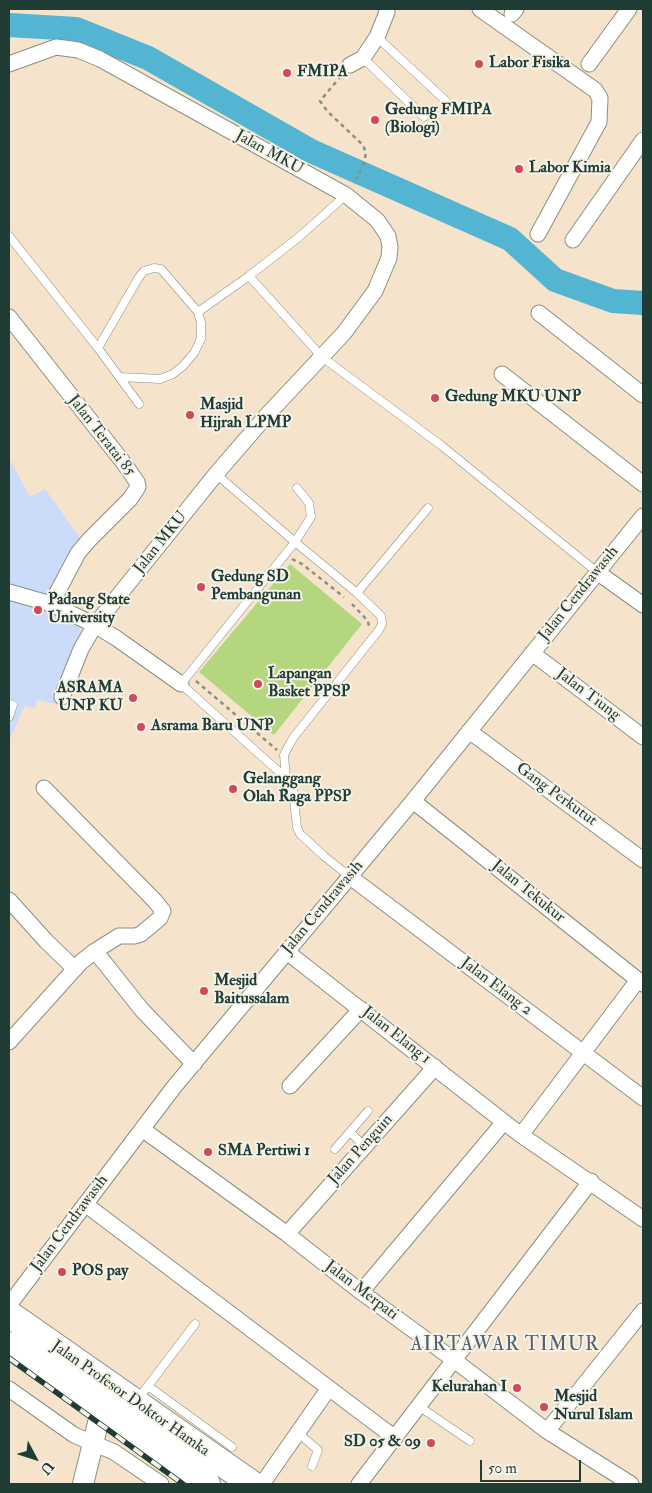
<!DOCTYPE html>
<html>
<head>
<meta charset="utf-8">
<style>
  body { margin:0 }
  #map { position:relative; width:652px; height:1493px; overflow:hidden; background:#f5e3cb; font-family:"IM FELL Double Pica",serif }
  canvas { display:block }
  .frame { position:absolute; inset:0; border:10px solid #1f3d34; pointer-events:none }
  .north { position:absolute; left:10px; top:1433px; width:50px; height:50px; -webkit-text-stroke:4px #f7f3e8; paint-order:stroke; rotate:130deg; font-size:14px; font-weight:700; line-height:20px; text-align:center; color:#1f3d34 }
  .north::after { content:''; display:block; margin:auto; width:18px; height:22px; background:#1f3d34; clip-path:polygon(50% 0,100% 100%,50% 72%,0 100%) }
  .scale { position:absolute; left:480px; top:1460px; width:101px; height:22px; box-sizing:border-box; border:2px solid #1f3d34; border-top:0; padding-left:6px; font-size:15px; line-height:18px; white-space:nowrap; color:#1f3d34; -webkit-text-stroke:4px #f7f3e8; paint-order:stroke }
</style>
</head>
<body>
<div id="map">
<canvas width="652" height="1493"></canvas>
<div class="frame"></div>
<div class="north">U</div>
<div class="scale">50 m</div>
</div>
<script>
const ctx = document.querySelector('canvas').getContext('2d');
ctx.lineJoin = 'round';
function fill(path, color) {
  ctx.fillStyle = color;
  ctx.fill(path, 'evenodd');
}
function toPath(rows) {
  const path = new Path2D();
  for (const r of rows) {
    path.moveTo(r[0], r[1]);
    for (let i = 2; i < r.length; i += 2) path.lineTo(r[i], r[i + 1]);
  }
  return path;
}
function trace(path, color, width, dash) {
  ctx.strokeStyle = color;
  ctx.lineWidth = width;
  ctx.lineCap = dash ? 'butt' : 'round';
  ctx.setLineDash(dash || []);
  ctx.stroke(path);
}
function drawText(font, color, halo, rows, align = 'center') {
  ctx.font = font + ' "IM FELL Double Pica",serif';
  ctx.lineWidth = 4;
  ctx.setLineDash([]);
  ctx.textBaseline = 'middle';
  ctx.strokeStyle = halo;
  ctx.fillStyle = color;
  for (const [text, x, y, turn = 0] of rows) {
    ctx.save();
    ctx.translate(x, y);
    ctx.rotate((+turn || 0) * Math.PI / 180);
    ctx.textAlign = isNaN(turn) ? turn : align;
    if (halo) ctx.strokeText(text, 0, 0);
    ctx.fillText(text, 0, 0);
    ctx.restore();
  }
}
const built = toPath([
  [9,458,30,497,45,489,80,538,53,593,67,596,69,623,82,627,57,704,37,700,35,708,25,705,9,741]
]);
const green = toPath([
  [290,564,362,624,274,735,199,672]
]);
const river = toPath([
  [9,25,76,29,148,58,311,151,510,239,555,280,613,301,643,303]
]);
const path = toPath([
  [341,76,320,101,328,112,363,145,366,153,364,163,354,184],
  [292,559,302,564,344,597],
  [352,604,368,621,369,627],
  [196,681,277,750]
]);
const service = toPath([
  [377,37,445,100],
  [363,58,424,117],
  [346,195,299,237,249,276,322,357,442,446,597,572],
  [9,236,98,348,139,277,144,271,154,268,161,269,198,312,249,276],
  [98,348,139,404],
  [120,377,160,379,173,374,183,366,194,353,201,339,201,323,198,312],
  [216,474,295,542,357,593,381,616,382,624,379,630,293,738,287,749,284,755,286,778],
  [297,488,309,503,311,517,295,542,181,684,286,778,292,786,295,797,295,810,297,827,300,834,324,856,349,876],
  [357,593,428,508],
  [9,704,13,705,9,717],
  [350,1132,364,1146],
  [335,1149,368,1111],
  [148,1386,232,1447],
  [138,1399,195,1324],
  [420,1407,470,1441],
  [298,1433,318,1450,312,1466]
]);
const minor = toPath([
  [480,9,595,90,600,98,599,122,538,234],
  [512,14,516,9],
  [9,64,56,47,78,50,100,59,346,195,377,220,388,236,390,247,389,258,375,291,344,333,267,415,216,474,95,625,81,649,62,697],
  [589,64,629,9],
  [350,65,363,58,377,37,387,12],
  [573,240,643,140],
  [539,313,643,395],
  [9,317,123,462,137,482,138,487,130,499,89,540,78,553,51,604],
  [502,374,643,484],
  [597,572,643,605],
  [9,592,51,604,95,625,116,638,181,684],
  [532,653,643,737],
  [469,731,643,860],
  [44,788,155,901,163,911,160,918,141,934,135,936,119,936,95,951],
  [413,801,643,984],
  [349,876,643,1098],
  [9,900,46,941,75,969],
  [287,952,504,1122],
  [9,1042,81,962,95,951,142,1010,194,1064],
  [290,1086,361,1009],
  [142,1129,287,1234,361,1292,454,1360,547,1431,631,1484],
  [521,1135,643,1219],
  [85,1204,395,1438],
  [287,1234,435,1067],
  [361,1292,504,1122,521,1135,638,980],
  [9,1305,174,1087,413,801,643,516],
  [9,1389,74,1435,114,1452,161,1484],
  [547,1431,643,1311],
  [262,1484,329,1388],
  [359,1484,591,1181]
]);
const tertiary = toPath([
  [83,1484,101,1411]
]);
const trunk = toPath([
  [9,1314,252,1484],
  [9,1345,207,1484]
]);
const rail = toPath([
  [9,1358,183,1484]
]);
const markers = [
  [479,64,5,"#d1495b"],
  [287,73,5,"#d1495b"],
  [375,120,5,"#d1495b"],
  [519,169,5,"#d1495b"],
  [435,398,5,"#d1495b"],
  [190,415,5,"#d1495b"],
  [201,587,5,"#d1495b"],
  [38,610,5,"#d1495b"],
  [258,684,5,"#d1495b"],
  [133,698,5,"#d1495b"],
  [141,727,5,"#d1495b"],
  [233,789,5,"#d1495b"],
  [204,991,5,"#d1495b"],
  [208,1152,5,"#d1495b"],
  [62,1272,5,"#d1495b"],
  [517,1388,5,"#d1495b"],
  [544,1407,5,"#d1495b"],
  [431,1443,5,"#d1495b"]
];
const poiNames = [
  ["Labor Fisika",489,64],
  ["FMIPA",297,73],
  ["Gedung FMIPA",385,111],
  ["(Biologi)",385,129],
  ["Labor Kimia",529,169],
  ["Gedung MKU UNP",445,398],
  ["Masjid",200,406],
  ["Hijrah LPMP",200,424],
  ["Gedung SD",211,578],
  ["Pembangunan",211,596],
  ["Padang State",48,601],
  ["University",48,619],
  ["Lapangan",268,675],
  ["Basket PPSP",268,693],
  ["ASRAMA",123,689,"right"],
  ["UNP KU",123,707,"right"],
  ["Asrama Baru UNP",151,727],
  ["Gelanggang",243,780],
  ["Olah Raga PPSP",243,798],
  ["Mesjid",214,982],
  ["Baitussalam",214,1000],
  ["SMA Pertiwi 1",218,1152],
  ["POS pay",72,1272],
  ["Kelurahan I",507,1388,"right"],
  ["Mesjid",554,1398],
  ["Nurul Islam",554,1416],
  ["SD 05 & 09",421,1443,"right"]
];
const streetNames = [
  ["Jalan MKU",269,153,29],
  ["Jalan Teratai 85",101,436,52],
  ["Jalan MKU",161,543,-51],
  ["Jalan Cendrawasih",579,594,-51],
  ["Jalan Tiung",588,695,37],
  ["Gang Perkutut",556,795,36],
  ["Jalan Tekukur",528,892,39],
  ["Jalan Cendrawasih",323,908,-50],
  ["Jalan Elang 2",496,987,37],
  ["Jalan Elang 1",396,1036,38],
  ["Jalan Penguin",361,1150,-48],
  ["Jalan Cendrawasih",70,1224,-53],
  ["Jalan Merpati",361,1291,37],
  ["Jalan Profesor Doktor Hamka",130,1399,35]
];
const quarterNames = [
  ["AIRTAWAR TIMUR",505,1346]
];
fill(built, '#cbdbf9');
fill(green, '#b4d67f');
trace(river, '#53b5d2', 24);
trace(service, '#8a9080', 9);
trace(minor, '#8a9080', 17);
trace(tertiary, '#8a9080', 22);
trace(trunk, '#8a9080', 28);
trace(path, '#8a9080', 2.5, [4, 4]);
trace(service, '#fff', 8);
trace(minor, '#fff', 15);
trace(tertiary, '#fff', 20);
trace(trunk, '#fff', 26);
trace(rail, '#1f3d34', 5.5);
trace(rail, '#f7f3e8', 4, [11]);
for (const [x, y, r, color] of markers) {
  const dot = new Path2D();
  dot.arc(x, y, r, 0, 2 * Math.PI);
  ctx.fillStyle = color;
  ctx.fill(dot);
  trace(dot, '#f7f3e8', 2);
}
drawText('bold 16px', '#1f3d34', '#f7f3e8', poiNames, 'left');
drawText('16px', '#1f3d34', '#f7f3e8', streetNames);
ctx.letterSpacing = '1px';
drawText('19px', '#55616d', '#f7f3e8', quarterNames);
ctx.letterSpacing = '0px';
</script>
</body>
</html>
